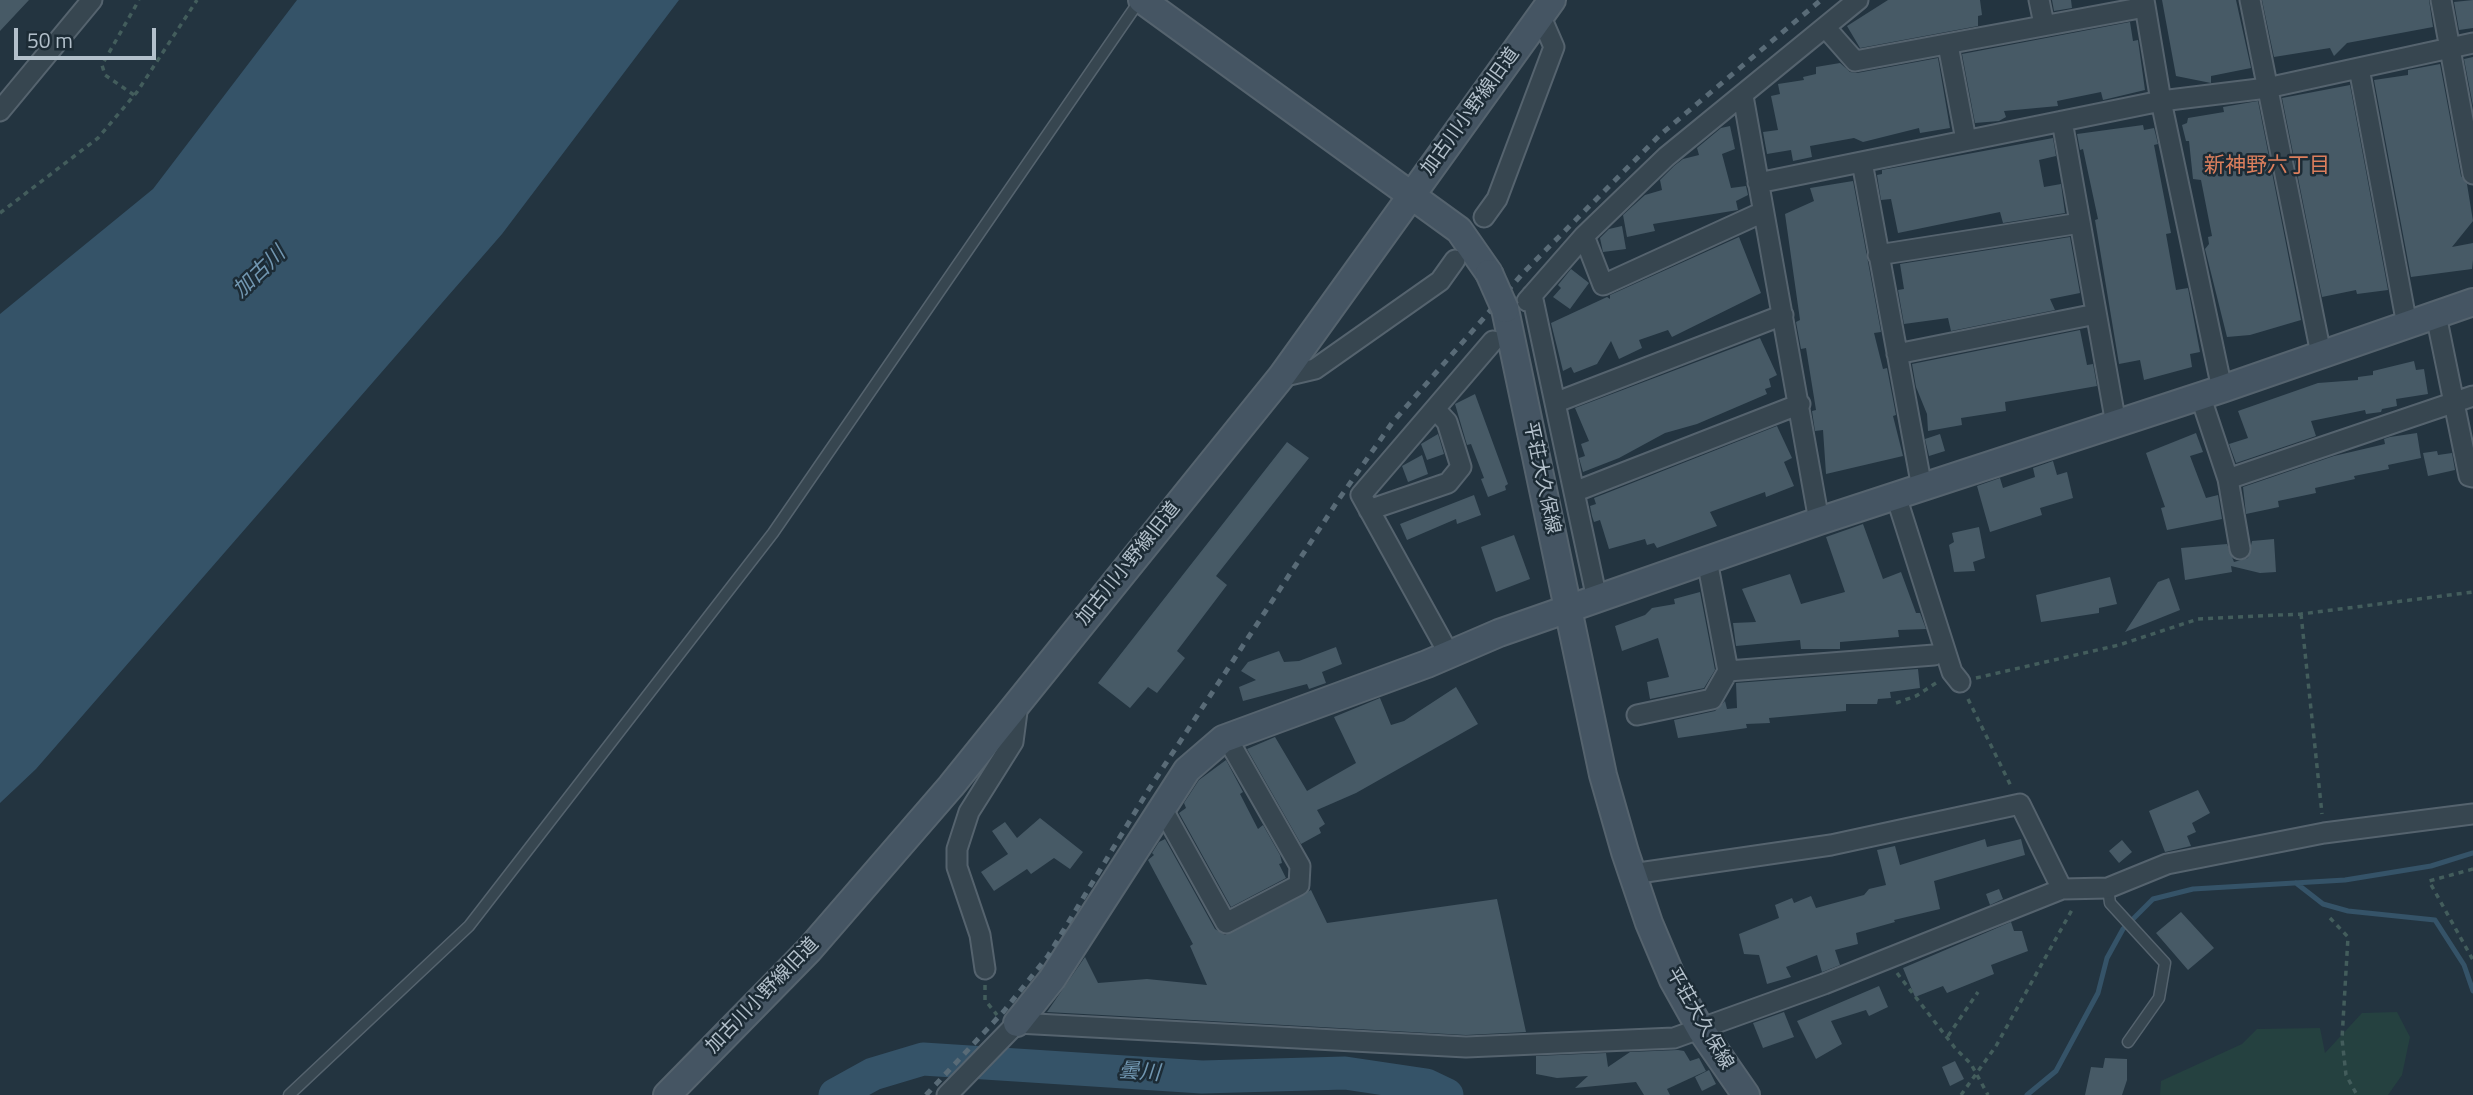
<!DOCTYPE html>
<html>
<head>
<meta charset="utf-8">
<style>
  body { margin:0 }
  #map { position:relative; width:2473px; height:1095px; overflow:hidden; background:#233440; font-family:"Titillium Web",sans-serif }
  canvas { display:block }
  .scale { position:absolute; left:14px; top:28px; width:142px; height:32px; box-sizing:border-box; border:4px solid #b3c0cb; border-top:0; padding-left:9px; font-size:21px; line-height:24px; white-space:nowrap; color:#b3c0cb; -webkit-text-stroke:5px #1c2b35; paint-order:stroke }
</style>
</head>
<body>
<div id="map">
<canvas width="2473" height="1095"></canvas>
<div class="scale">50 m</div>
</div>
<script>
const ctx = document.querySelector('canvas').getContext('2d');
ctx.lineJoin = 'round';
function fill(path, color) {
  ctx.fillStyle = color;
  ctx.fill(path, 'evenodd');
}
function toPath(rows) {
  const path = new Path2D();
  for (const r of rows) {
    path.moveTo(r[0], r[1]);
    for (let i = 2; i < r.length; i += 2) path.lineTo(r[i], r[i + 1]);
  }
  return path;
}
function trace(path, color, width, dash) {
  ctx.strokeStyle = color;
  ctx.lineWidth = width;
  ctx.lineCap = dash ? 'butt' : 'round';
  ctx.setLineDash(dash || []);
  ctx.stroke(path);
}
function drawText(font, color, halo, rows, align = 'center') {
  ctx.font = font + ' "Titillium Web","Noto Sans JP",sans-serif';
  ctx.lineWidth = 5;
  ctx.setLineDash([]);
  ctx.textBaseline = 'middle';
  ctx.strokeStyle = halo;
  ctx.fillStyle = color;
  for (const [text, x, y, turn = 0] of rows) {
    ctx.save();
    ctx.translate(x, y);
    ctx.rotate((+turn || 0) * Math.PI / 180);
    ctx.textAlign = isNaN(turn) ? turn : align;
    if (halo) ctx.strokeText(text, 0, 0);
    ctx.fillText(text, 0, 0);
    ctx.restore();
  }
}
const green = toPath([
  [2397,1012,2410,1037,2402,1075,2388,1095,2160,1095,2161,1081,2242,1044,2257,1029,2320,1028,2325,1053,2362,1013]
]);
const water = toPath([
  [297,0,679,0,502,234,36,769,0,803,0,314,153,189]
]);
const stream = toPath([
  [2296,883,2323,904,2348,911,2435,920,2464,965,2473,991],
  [2027,1095,2056,1071,2098,993,2107,958,2123,929,2153,899,2193,889,2345,880,2431,866,2473,853]
]);
const river = toPath([
  [835,1095,873,1074,923,1059,1202,1077,1345,1073,1426,1085,1447,1095]
]);
const building = toPath([
  [0,0,29,0,0,31],
  [1888,0,1980,0,1982,15,1978,16,1978,26,1860,48,1847,26],
  [2052,0,2071,0,2072,8,2054,11],
  [2162,0,2236,0,2251,68,2211,76,2211,83,2176,76],
  [2262,0,2429,0,2433,27,2347,43,2334,56,2330,48,2274,57],
  [2473,0,2473,28,2459,30,2454,2],
  [2130,22,2133,41,2138,40,2145,90,2103,100,2101,92,2057,101,2058,106,2004,111,2006,117,1999,121,1975,123,1962,54],
  [2473,57,2473,106,2464,59],
  [1938,58,1950,128,1920,133,1919,128,1863,142,1854,138,1810,146,1812,157,1793,161,1791,150,1767,154,1763,132,1778,130,1771,96,1780,94,1778,84,1804,80,1803,77,1816,74,1816,67,1840,63,1850,72,1857,73],
  [2440,64,2461,176,2467,184,2473,221,2452,247,2473,243,2473,260,2472,269,2411,277,2374,80,2408,75,2408,70],
  [2350,85,2388,290,2357,294,2356,290,2322,297,2282,98],
  [2258,101,2301,320,2250,335,2227,337,2205,249,2209,244,2208,237,2212,236,2201,180,2193,179,2189,141,2186,141,2182,125,2187,123,2188,118,2224,112,2223,107],
  [2143,125,2144,130,2154,128,2158,144,2154,145,2171,233,2166,234,2176,290,2188,288,2200,352,2190,354,2192,367,2144,380,2140,360,2119,364,2095,220,2098,219,2083,149,2080,150,2077,134],
  [1730,126,1735,149,1722,154,1731,188,1746,186,1748,195,1736,201,1738,210,1653,224,1655,231,1627,237,1623,215,1645,195,1662,190,1660,180,1674,166,1683,159,1699,155,1697,148,1721,128],
  [2053,138,2056,156,2039,160,2044,187,2061,184,2065,213,2003,223,2000,212,1898,233,1891,199,1881,200,1877,175,1882,174,1882,170],
  [1853,181,1881,332,1874,333,1883,369,1887,368,1896,415,1893,416,1903,456,1826,474,1823,430,1815,431,1812,411,1816,410,1806,348,1801,349,1796,322,1800,320,1785,214,1814,201,1810,188],
  [1622,226,1626,249,1603,252,1600,238,1609,229],
  [1739,237,1761,293,1672,337,1668,330,1639,340,1642,348,1619,359,1611,341,1597,364,1574,373,1571,367,1563,371,1551,323,1607,297,1610,299,1610,295],
  [2070,237,2080,293,2050,299,2055,310,1951,331,1948,318,1904,324,1898,290,1904,289,1900,264],
  [1571,269,1589,283,1570,309,1553,297,1561,288,1558,285],
  [2080,330,2087,365,2093,364,2097,386,2005,402,2006,411,1961,418,1962,425,1928,431,1927,414,1916,387,1912,364],
  [1760,338,1777,375,1769,379,1771,387,1765,389,1767,394,1697,424,1665,433,1619,458,1583,472,1579,458,1585,456,1581,444,1589,441,1575,408],
  [2414,361,2416,370,2424,369,2428,394,2396,399,2397,406,2382,409,2381,412,2366,414,2365,410,2311,421,2316,436,2236,463,2229,444,2248,438,2238,411,2318,383,2358,380,2358,377,2373,375,2373,371],
  [1475,394,1508,484,1505,486,1506,490,1488,497,1481,479,1484,478,1471,444,1467,445,1455,404],
  [1777,426,1792,458,1784,462,1794,486,1766,497,1765,492,1710,512,1717,526,1657,548,1654,543,1647,545,1645,539,1609,549,1600,520,1594,522,1592,516,1590,506,1596,504,1594,498],
  [2196,433,2203,452,2190,456,2206,498,2218,495,2222,519,2167,530,2161,508,2165,507,2146,453],
  [2417,433,2421,458,2388,465,2389,469,2354,476,2355,479,2315,488,2316,493,2278,501,2279,507,2246,514,2243,487,2334,456,2385,444,2384,439,2390,437],
  [1438,434,1444,454,1427,460,1421,444],
  [1940,434,1945,451,1929,456,1925,439],
  [1287,442,1309,458,1216,576,1227,585,1177,651,1185,658,1157,693,1148,687,1130,708,1098,683],
  [2437,451,2438,455,2452,453,2455,470,2428,476,2423,453],
  [1422,455,1428,474,1408,482,1402,466],
  [2053,461,2057,475,2067,472,2073,498,2040,508,2042,515,1990,532,1977,486,2000,478,2003,488,2035,477,2033,468],
  [1474,495,1481,515,1457,524,1456,519,1407,540,1400,524],
  [1863,524,1883,579,1901,572,1916,613,1920,613,1926,629,1898,630,1899,637,1840,642,1840,649,1801,649,1800,640,1736,646,1733,623,1756,622,1742,589,1790,574,1801,604,1845,592,1826,537],
  [1979,527,1985,558,1973,562,1975,571,1954,572,1949,545,1954,542,1952,533],
  [1514,535,1530,579,1496,592,1481,547],
  [2274,539,2276,572,2260,573,2231,566,2232,572,2185,580,2181,548,2227,544,2234,562,2248,558,2252,541],
  [2110,577,2117,604,2099,608,2099,613,2041,622,2036,595],
  [2169,578,2180,610,2125,632,2158,582],
  [1700,592,1715,670,1704,688,1650,699,1647,682,1669,677,1658,638,1622,651,1615,626,1645,615,1652,608,1675,604,1674,599],
  [1336,647,1342,664,1322,672,1326,683,1309,689,1307,684,1243,701,1239,687,1256,680,1241,671,1248,662,1279,651,1284,662,1299,661],
  [1918,669,1920,688,1890,692,1891,698,1878,699,1877,704,1846,704,1846,711,1769,718,1770,723,1746,724,1747,728,1678,738,1674,720,1715,711,1725,701,1727,709,1737,708,1736,683],
  [1456,687,1478,724,1356,793,1317,810,1325,824,1319,828,1321,833,1301,844,1247,749,1275,737,1307,791,1356,763,1334,717,1380,698,1391,725,1404,721],
  [1226,760,1243,792,1240,794,1258,829,1263,825,1280,855,1282,863,1279,864,1286,878,1231,907,1179,813,1186,808,1184,803,1199,780],
  [2198,790,2210,813,2192,823,2196,832,2187,836,2191,846,2165,852,2149,811],
  [1040,818,1083,852,1070,869,1054,858,1031,874,1027,869,994,891,981,872,1008,854,992,831,1005,822,1017,838],
  [1165,839,1215,929,1225,935,1311,890,1327,923,1497,899,1526,1032,1466,1035,1047,1012,1085,957,1098,983,1147,979,1207,985,1190,946,1193,944,1148,860,1154,855,1152,853,1159,842],
  [1985,839,1987,847,2021,839,2025,855,1934,881,1940,909,1894,920,1895,922,1856,933,1858,944,1835,950,1840,965,1822,972,1817,955,1786,967,1791,977,1767,984,1759,955,1744,954,1739,934,1779,918,1775,905,1792,898,1794,903,1811,896,1816,908,1864,895,1869,889,1886,885,1877,850,1895,846,1900,865],
  [2122,840,2132,852,2119,863,2109,851],
  [1999,889,2003,899,1990,905,1986,894],
  [2181,912,2214,948,2188,970,2156,933],
  [2011,922,2014,931,2022,931,2028,951,1991,965,1994,974,1947,993,1943,986,1915,997,1903,968],
  [1879,986,1888,1007,1869,1016,1866,1010,1831,1021,1842,1044,1816,1059,1797,1021],
  [1784,1012,1794,1037,1763,1048,1753,1023],
  [1678,1050,1684,1051,1690,1061,1699,1058,1706,1071,1667,1089,1670,1095,1644,1095,1636,1082,1575,1088,1588,1076,1557,1078,1536,1074,1536,1056,1606,1053,1608,1067,1630,1052],
  [2105,1058,2127,1059,2127,1080,2122,1095,2085,1095,2091,1067,2103,1068],
  [1955,1061,1964,1079,1950,1086,1942,1067],
  [1709,1070,1716,1084,1702,1091,1695,1077]
]);
const path = toPath([
  [134,95,105,75,102,65,139,0],
  [0,213,98,138,137,92,197,0],
  [2301,614,2322,814],
  [1976,678,2119,645,2198,619,2301,614,2473,592],
  [1968,699,2011,786],
  [1896,703,1916,696,1936,683],
  [2473,869,2429,881,2473,960],
  [2330,918,2348,937,2342,1039,2346,1075,2357,1095],
  [1897,973,1955,1048,1971,1064,1988,1095],
  [985,985,985,1000,997,1015],
  [1948,1036,1978,992],
  [1961,1095,1996,1046,2073,908]
]);
const lane = toPath([
  [2108,888,2110,903,2165,963,2159,998,2128,1042],
  [289,1095,469,926,773,533,1140,0]
]);
const street = toPath([
  [2039,0,2044,24],
  [2144,0,2161,101,2222,389],
  [2250,0,2321,354],
  [2441,0,2473,174],
  [1825,27,1855,61,2145,7],
  [1948,45,1966,140],
  [2359,68,2407,325],
  [1743,96,1819,521],
  [0,111,92,0],
  [2062,121,2116,424],
  [1862,162,1922,488],
  [1758,183,2161,101,2267,88,2473,43],
  [1484,217,1497,199,1554,47,1541,17],
  [1584,236,1603,285,1763,212],
  [1878,255,2080,223],
  [1532,295,1574,492,1800,404],
  [1527,301,1584,236,1666,157,1858,0],
  [2436,315,2469,476,2473,477],
  [1897,354,2096,314],
  [1281,377,1315,369,1440,281,1455,260],
  [2200,395,2228,479,2240,549],
  [1557,402,1783,315],
  [2228,479,2473,396],
  [1574,492,1597,599],
  [1896,496,1952,672,1960,682],
  [1369,510,1448,483,1461,467,1447,422,1435,409],
  [1707,560,1728,671,1934,655],
  [1449,654,1361,495,1493,341],
  [1637,715,1712,699,1728,671],
  [1162,808,1226,923,1299,885,1300,866,1227,738],
  [1632,874,1831,845,2020,804,2062,889],
  [985,969,980,935,957,867,957,849,969,812,1013,742,1018,704],
  [947,1095,1017,1023,1466,1047,1674,1038,1824,984,2062,889,2108,888,2167,864,2324,833,2473,814]
]);
const secondary = toPath([
  [1142,0,1459,230,1489,273],
  [1505,309,1603,775,1625,852,1649,923,1673,980,1701,1030,1746,1095],
  [1017,1023,1052,979,1187,770,1223,739,1427,664,1499,633,1819,521,2222,389,2473,302],
  [667,1095,809,950,951,786,1281,377,1552,0]
]);
const rail = toPath([
  [926,1095,1004,1011,1048,956,1149,789,1339,499,1392,423,1524,272,1661,134,1821,0]
]);
const secondaryBridge = toPath([
  [1489,273,1505,309]
]);
const streetNames = [
  ["加古川小野線旧道",1471,112,-54],
  ["平荘大久保線",1541,478,78],
  ["加古川小野線旧道",1129,564,-51],
  ["加古川小野線旧道",763,996,-46],
  ["平荘大久保線",1699,1019,60]
];
const neighbourhoodNames = [
  ["新神野六丁目",2267,167]
];
const waterNames = [
  ["加古川",260,273,-44],
  ["曇川",1139,1073,4]
];
fill(green, '#254140');
fill(water, '#355368');
trace(stream, '#355368', 5);
trace(river, '#355368', 33);
fill(building, '#475a66');
trace(lane, '#55636e', 13);
trace(street, '#55636e', 23);
trace(secondary, '#55636e', 30);
trace(path, '#435d5c', 3.5, [5, 5]);
trace(lane, '#374650', 10);
trace(street, '#374650', 19);
trace(secondary, '#455563', 26);
trace(rail, '#596b77', 5, [7, 7]);
trace(secondaryBridge, '#55636e', 30, []);
trace(secondaryBridge, '#455563', 26);
drawText('19px', '#b3c0cb', '#1c2b35', streetNames);
drawText('21px', '#dc7f5d', '#1c2b35', neighbourhoodNames);
drawText('italic 21px', '#7196b0', '#1c2b35', waterNames);
</script>
</body>
</html>
